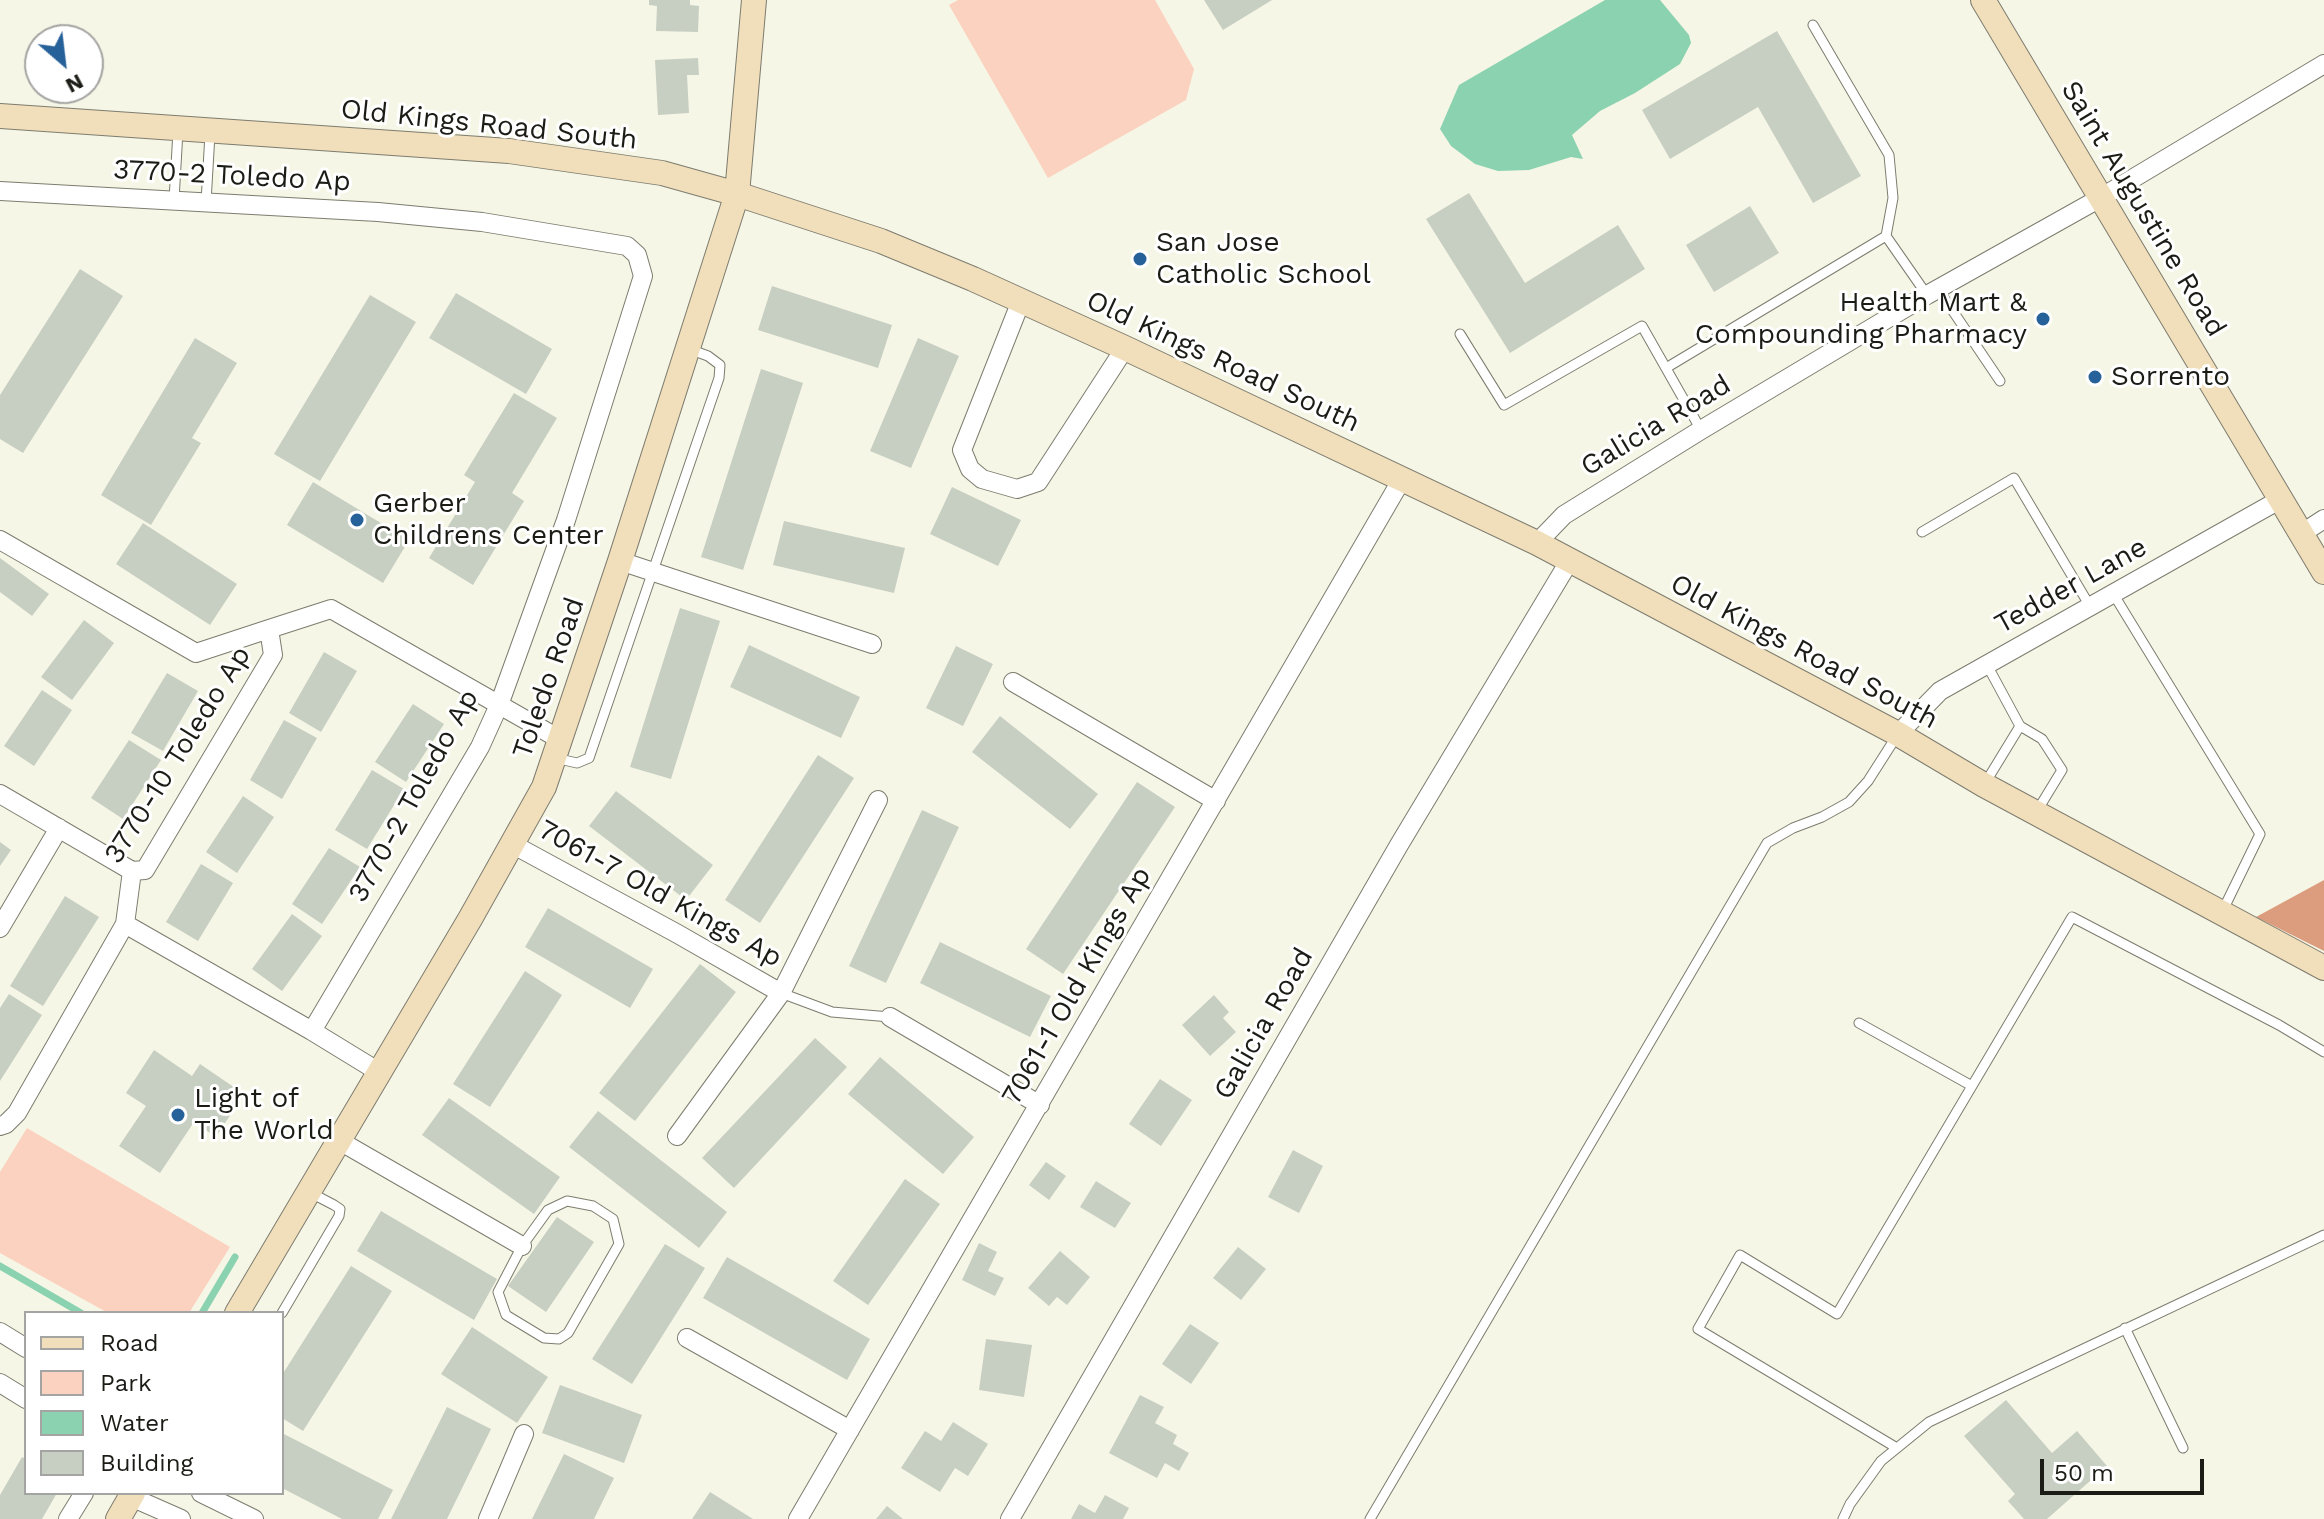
<!DOCTYPE html>
<html>
<head>
<meta charset="utf-8">
<style>
  body { margin:0 }
  #map { position:relative; width:2324px; height:1519px; overflow:hidden; background:#f6f6e6; font-family:"Work Sans",sans-serif }
  canvas { display:block }
  .legend { position:absolute; left:24px; top:1311px; width:260px; height:184px; box-sizing:border-box; background:#fff; border:2px solid #a4a4a2; margin:0; padding:10px 14px; list-style:none; font-size:24px; color:#1c1c17 }
  .legend li { display:flex; align-items:center; gap:16px; height:40px }
  .legend b { width:40px; border:2px solid #a4a4a2 }
  .north { position:absolute; left:24px; top:24px; width:80px; height:80px; box-sizing:border-box; background:#fff; border:2px solid #a4a4a2; border-radius:50%; rotate:152deg; font-size:22px; font-weight:700; line-height:32px; text-align:center; color:#1c1c17 }
  .north::after { content:''; display:block; margin:auto; width:28px; height:36px; background:#276199; clip-path:polygon(50% 0,100% 100%,50% 72%,0 100%) }
  .scale { position:absolute; left:2040px; top:1459px; width:164px; height:36px; box-sizing:border-box; border:4px solid #1c1c17; border-top:0; padding-left:10px; font-size:24px; line-height:28px; white-space:nowrap; color:#1c1c17; -webkit-text-stroke:6px #fff; paint-order:stroke }
</style>
</head>
<body>
<div id="map">
<canvas width="2324" height="1519"></canvas>
<ul class="legend">
<li><b style="height:10px;background:#f1deba"></b>Road</li>
<li><b style="height:22px;background:#fbd2bf"></b>Park</li>
<li><b style="height:22px;background:#8ad2b0"></b>Water</li>
<li><b style="height:22px;background:#c7cfc2"></b>Building</li>
</ul>
<div class="north">N</div>
<div class="scale">50 m</div>
</div>
<script>
const ctx = document.querySelector('canvas').getContext('2d');
ctx.lineJoin = 'round';
function fill(path, color) {
  ctx.fillStyle = color;
  ctx.fill(path, 'evenodd');
}
function toPath(rows) {
  const path = new Path2D();
  for (const r of rows) {
    path.moveTo(r[0], r[1]);
    for (let i = 2; i < r.length; i += 2) path.lineTo(r[i], r[i + 1]);
  }
  return path;
}
function trace(path, color, width, dash) {
  ctx.strokeStyle = color;
  ctx.lineWidth = width;
  ctx.lineCap = dash ? 'butt' : 'round';
  ctx.setLineDash(dash || []);
  ctx.stroke(path);
}
function drawText(font, color, halo, rows, align = 'center') {
  ctx.font = font + ' "Work Sans",sans-serif';
  ctx.lineWidth = 6;
  ctx.setLineDash([]);
  ctx.textBaseline = 'middle';
  ctx.strokeStyle = halo;
  ctx.fillStyle = color;
  for (const [text, x, y, turn = 0] of rows) {
    ctx.save();
    ctx.translate(x, y);
    ctx.rotate((+turn || 0) * Math.PI / 180);
    ctx.textAlign = isNaN(turn) ? turn : align;
    if (halo) ctx.strokeText(text, 0, 0);
    ctx.fillText(text, 0, 0);
    ctx.restore();
  }
}
const green = toPath([
  [958,0,1155,0,1194,69,1186,100,1048,178,949,5],
  [27,1128,230,1247,189,1313,108,1313,0,1253,0,1172]
]);
const forest = toPath([
  [2324,880,2324,951,2256,917]
]);
const water = toPath([
  [1605,0,1660,0,1689,35,1691,43,1680,64,1635,93,1600,111,1572,135,1583,159,1571,157,1529,170,1498,171,1475,164,1451,146,1440,129,1459,85]
]);
const stream = toPath([
  [0,1266,81,1313],
  [202,1313,235,1257]
]);
const building = toPath([
  [649,0,690,0,690,5,699,6,698,32,656,31,657,6,649,5],
  [1204,0,1272,0,1223,30],
  [1777,31,1861,176,1813,203,1758,107,1670,159,1642,110],
  [698,58,699,75,687,75,689,113,658,115,655,60],
  [1469,193,1525,283,1618,225,1645,269,1510,353,1426,219],
  [1750,206,1779,253,1714,292,1686,245],
  [80,269,123,296,23,453,0,439,0,395],
  [772,286,892,325,878,368,758,330],
  [456,293,552,349,526,394,429,338],
  [370,295,416,322,320,481,274,454],
  [195,338,237,363,192,438,201,443,151,525,101,495],
  [918,338,959,356,911,468,870,451],
  [761,369,803,383,743,570,701,557],
  [514,393,557,418,512,493,524,501,473,585,429,558,475,482,464,475],
  [313,482,409,540,383,583,287,525],
  [952,487,1021,520,998,566,930,534],
  [784,521,905,548,894,593,773,565],
  [143,523,237,584,210,625,116,564],
  [0,558,49,594,32,616,0,592],
  [680,608,720,621,671,779,630,767],
  [84,620,114,643,72,700,41,677],
  [749,645,860,697,841,738,730,687],
  [956,646,993,664,963,726,926,708],
  [324,652,357,671,321,732,289,713],
  [167,673,198,691,163,751,131,733],
  [42,690,72,710,34,766,4,746],
  [413,704,444,724,406,782,375,762],
  [1000,716,1098,794,1070,829,972,752],
  [284,720,317,738,282,799,250,780],
  [129,740,161,760,123,819,91,798],
  [818,755,854,778,760,923,725,900],
  [372,770,404,789,367,849,335,830],
  [1137,782,1175,807,1063,974,1026,949],
  [616,791,713,865,686,900,589,826],
  [243,796,274,817,237,873,206,852],
  [922,810,959,827,886,983,849,966],
  [0,842,11,850,0,866],
  [329,848,360,867,322,924,292,904],
  [201,864,233,883,198,941,166,922],
  [65,896,99,917,43,1006,10,986],
  [548,908,653,969,630,1008,525,947],
  [292,914,322,936,282,991,252,969],
  [940,942,1051,996,1030,1037,920,983],
  [700,964,736,992,635,1121,599,1093],
  [525,971,562,995,490,1107,453,1084],
  [9,994,42,1015,0,1081,0,1008],
  [1214,995,1229,1012,1223,1018,1236,1032,1210,1056,1182,1025],
  [815,1038,847,1067,734,1188,702,1158],
  [154,1050,192,1076,200,1064,244,1094,216,1137,194,1122,160,1173,119,1146,146,1106,126,1093],
  [880,1057,974,1137,943,1174,848,1094],
  [1160,1079,1192,1100,1161,1146,1129,1124],
  [449,1098,560,1177,534,1214,422,1135],
  [598,1111,727,1212,699,1248,569,1147],
  [1293,1150,1323,1166,1299,1213,1268,1197],
  [1046,1162,1066,1176,1049,1200,1029,1185],
  [905,1179,940,1204,868,1305,833,1281],
  [1096,1181,1131,1203,1115,1228,1080,1207],
  [381,1211,497,1279,474,1320,357,1251],
  [557,1217,594,1242,546,1312,508,1286],
  [979,1243,997,1252,988,1271,1004,1278,995,1296,962,1280],
  [665,1244,705,1268,632,1384,592,1359],
  [1238,1247,1266,1269,1241,1300,1213,1278],
  [1060,1251,1090,1277,1067,1305,1057,1297,1049,1306,1028,1288],
  [727,1257,870,1339,847,1380,703,1298],
  [351,1266,392,1291,303,1431,282,1418,282,1375],
  [1190,1324,1219,1343,1191,1384,1162,1364],
  [472,1327,548,1377,517,1423,441,1374],
  [986,1339,1032,1345,1024,1397,979,1390],
  [560,1385,642,1415,624,1463,542,1433],
  [1140,1395,1164,1407,1155,1423,1177,1435,1173,1444,1189,1453,1179,1471,1165,1463,1157,1478,1109,1453],
  [2006,1400,2052,1453,2077,1431,2107,1466,2047,1519,2024,1519,2008,1501,2015,1494,1964,1436],
  [447,1407,491,1429,447,1519,391,1519],
  [953,1422,988,1444,968,1476,955,1468,940,1492,901,1468,925,1431,941,1441],
  [282,1433,393,1490,378,1519,342,1519,282,1488],
  [564,1454,614,1478,594,1519,532,1519],
  [22,1457,26,1459,26,1493,57,1493,42,1519,0,1519,0,1495],
  [710,1492,753,1519,692,1519],
  [1105,1495,1129,1508,1123,1519,1071,1519,1079,1504,1095,1513],
  [887,1506,903,1519,876,1519]
]);
const lane = toPath([
  [1813,25,1889,155,1893,198,1886,236],
  [174,200,178,131],
  [206,202,210,134],
  [1938,289,2000,381],
  [1460,334,1504,405,1642,326,1701,430],
  [1666,368,1886,236,1927,295],
  [1922,532,2014,478,2091,608],
  [2114,595,2260,834,2223,910],
  [1987,665,2020,726,2042,739,2062,770,2037,811],
  [555,758,577,763,589,758,719,378,720,365,708,356,689,349],
  [1984,785,2020,726],
  [781,993,832,1012,890,1017],
  [1859,1023,1972,1086],
  [567,1201,593,1206,613,1219,619,1244,568,1333,559,1339,544,1338,506,1315,498,1292,522,1246,548,1210,567,1201],
  [282,1313,339,1216,340,1209,334,1205,311,1193],
  [2125,1328,2183,1448],
  [1897,1448,1698,1329,1740,1255,1837,1314,2072,917,2279,1025,2324,1052],
  [1370,1519,1767,843,1793,828,1822,817,1849,802,1868,781,1898,734],
  [1843,1519,1850,1504,1881,1461,1929,1422,2324,1235]
]);
const street = toPath([
  [0,191,378,212,482,222,627,246,637,255,643,276,566,520,499,705,480,747,312,1031,125,924],
  [1021,301,962,450,970,469,982,479,1017,489,1038,482,1125,348],
  [2301,534,2324,519],
  [0,540,196,653,269,629,273,655,145,870,132,871,125,924,17,1113,6,1124,0,1126],
  [1537,543,1564,515,1701,430,1927,295,2102,197,2324,64],
  [620,561,872,644],
  [269,629,331,609,561,740],
  [1013,682,1216,801],
  [1898,734,1940,691,2281,499],
  [0,794,132,871],
  [512,844,676,933,781,993],
  [0,928,59,828],
  [890,1017,1040,1105],
  [312,1031,379,1072],
  [677,1136,781,993,878,800],
  [338,1140,522,1246],
  [0,1332,26,1348],
  [687,1338,850,1430],
  [0,1383,26,1399],
  [201,1493,254,1519],
  [131,1497,181,1519],
  [68,1519,84,1493],
  [488,1519,524,1434],
  [798,1519,1402,479],
  [1010,1519,1399,845,1570,560]
]);
const secondary = toPath([
  [1983,0,2324,572],
  [0,116,509,151,662,173,737,194,881,241,973,279,1125,348,1537,543,1898,734,1984,785,2324,968],
  [237,1313,470,919,544,787,620,561,737,194,754,0],
  [118,1519,133,1493]
]);
const markers = [
  [1140,259,8,"#276199"],
  [2043,319,8,"#276199"],
  [2095,377,8,"#276199"],
  [357,520,8,"#276199"],
  [178,1115,8,"#276199"]
];
const streetNames = [
  ["Old Kings Road South",489,125,6],
  ["3770-2 Toledo Ap",232,176,3],
  ["Saint Augustine Road",2143,209,59],
  ["Old Kings Road South",1223,362,25],
  ["Galicia Road",1656,426,-31],
  ["Tedder Lane",2071,586,-29],
  ["Old Kings Road South",1804,652,28],
  ["Toledo Road",549,678,-71],
  ["3770-10 Toledo Ap",178,755,-58],
  ["3770-2 Toledo Ap",414,796,-61],
  ["7061-7 Old Kings Ap",660,894,29],
  ["7061-1 Old Kings Ap",1077,986,-60],
  ["Galicia Road",1264,1024,-60]
];
const poiNames = [
  ["San Jose",1156,243],
  ["Catholic School",1156,275],
  ["Health Mart &",2027,303,"right"],
  ["Compounding Pharmacy",2027,335,"right"],
  ["Sorrento",2111,377],
  ["Gerber",373,504],
  ["Childrens Center",373,536],
  ["Light of",194,1099],
  ["The World",194,1131]
];
fill(green, '#fbd2bf');
fill(forest, '#dc9d7e');
fill(water, '#8ad2b0');
trace(stream, '#8ad2b0', 7);
fill(building, '#c7cfc2');
trace(lane, '#7d7c6f', 11);
trace(street, '#7d7c6f', 20);
trace(secondary, '#7d7c6f', 26);
trace(lane, '#fff', 9);
trace(street, '#fff', 18);
trace(secondary, '#f1deba', 24);
for (const [x, y, r, color] of markers) {
  const dot = new Path2D();
  dot.arc(x, y, r, 0, 2 * Math.PI);
  ctx.fillStyle = color;
  ctx.fill(dot);
  trace(dot, '#fff', 3);
}
drawText('28px', '#1c1c17', '#fff', streetNames);
drawText('28px', '#1c1c17', '#fff', poiNames, 'left');
</script>
</body>
</html>
